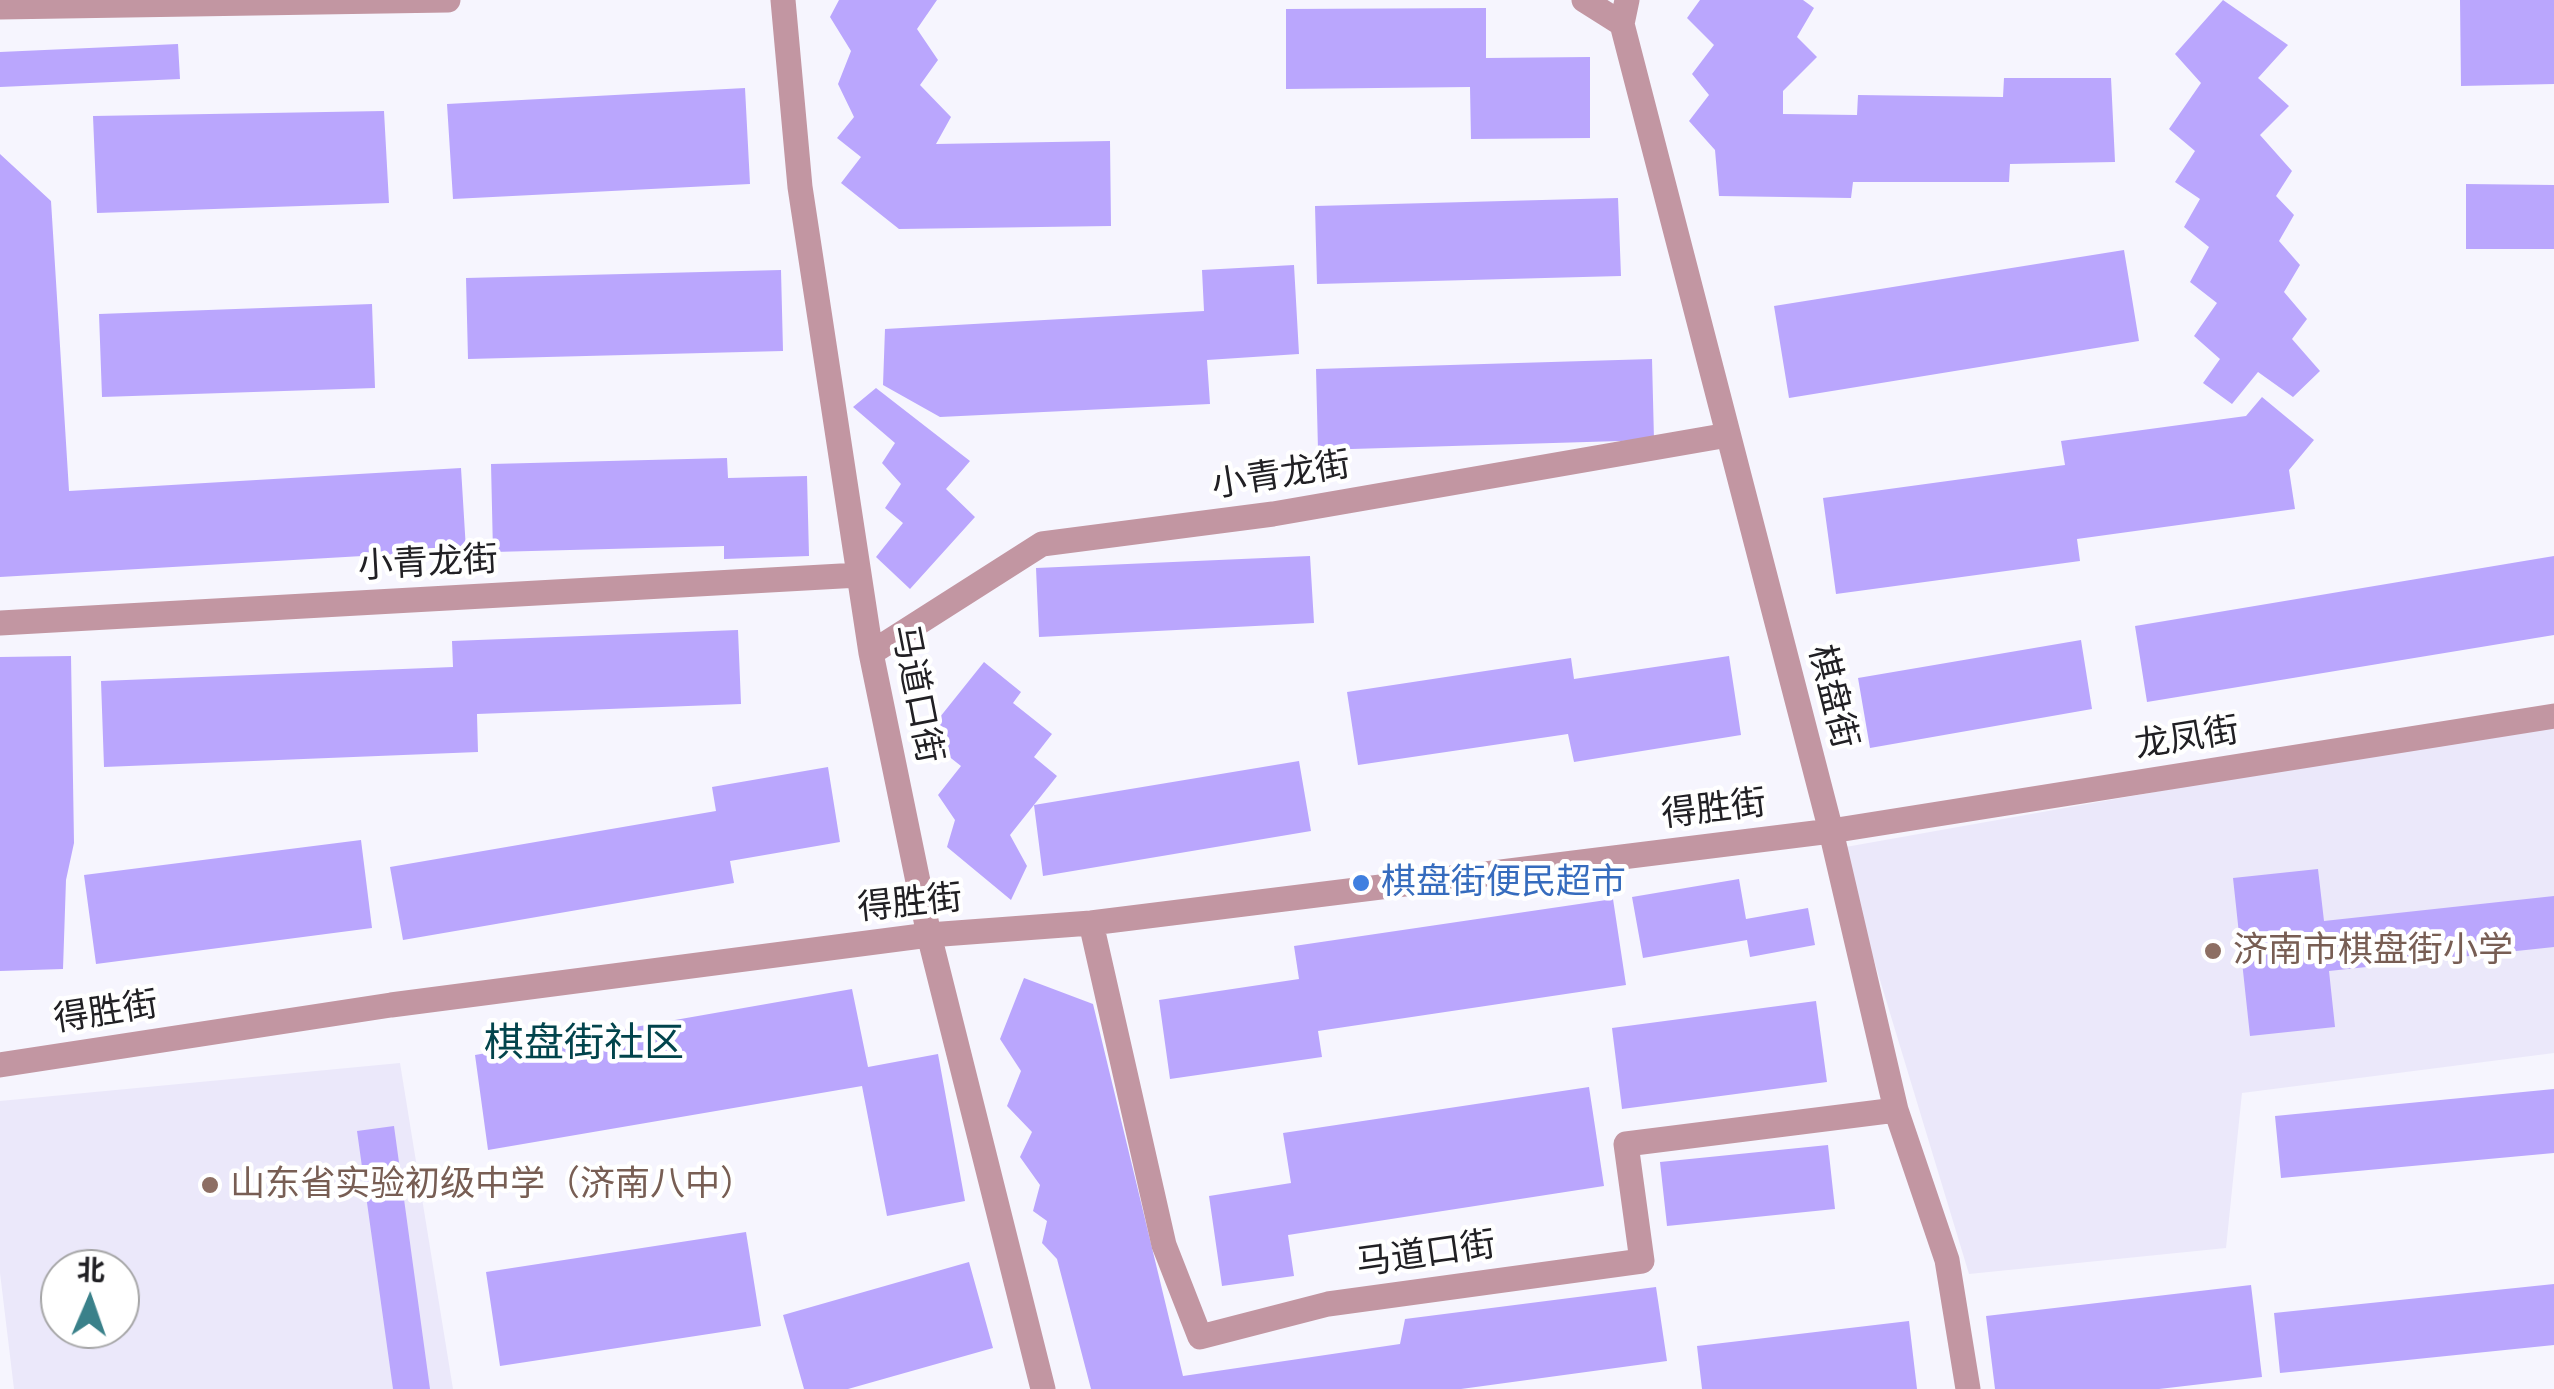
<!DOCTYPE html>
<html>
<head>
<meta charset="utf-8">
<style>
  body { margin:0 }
  #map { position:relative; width:2554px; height:1389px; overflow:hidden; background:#f6f5fe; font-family:"Fira Sans","Noto Sans SC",sans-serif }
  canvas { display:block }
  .north { position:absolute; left:40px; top:1249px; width:100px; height:100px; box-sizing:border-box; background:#fff; border:2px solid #a6a6a7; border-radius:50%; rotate:2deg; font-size:28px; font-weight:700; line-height:40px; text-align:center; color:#212024 }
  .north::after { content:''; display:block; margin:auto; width:35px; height:45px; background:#3a818a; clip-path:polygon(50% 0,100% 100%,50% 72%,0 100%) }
</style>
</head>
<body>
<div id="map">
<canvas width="2554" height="1389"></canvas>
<div class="north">北</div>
</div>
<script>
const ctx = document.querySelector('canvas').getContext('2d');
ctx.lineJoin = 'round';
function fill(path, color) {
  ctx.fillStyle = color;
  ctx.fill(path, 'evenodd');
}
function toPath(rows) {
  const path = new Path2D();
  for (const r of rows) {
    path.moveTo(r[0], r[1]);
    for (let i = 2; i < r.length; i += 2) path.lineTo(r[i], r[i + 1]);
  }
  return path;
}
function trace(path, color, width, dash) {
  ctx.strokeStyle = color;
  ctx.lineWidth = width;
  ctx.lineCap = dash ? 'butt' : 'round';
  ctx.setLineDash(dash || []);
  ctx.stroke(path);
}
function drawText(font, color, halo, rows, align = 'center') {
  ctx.font = font + ' "Fira Sans","Noto Sans SC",sans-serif';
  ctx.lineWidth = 9;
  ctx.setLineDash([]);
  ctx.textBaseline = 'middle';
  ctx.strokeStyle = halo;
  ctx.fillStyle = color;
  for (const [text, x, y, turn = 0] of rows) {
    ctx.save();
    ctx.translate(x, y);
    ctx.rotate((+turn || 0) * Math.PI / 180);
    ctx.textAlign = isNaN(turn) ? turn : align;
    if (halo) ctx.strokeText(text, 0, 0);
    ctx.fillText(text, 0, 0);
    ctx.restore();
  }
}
const built = toPath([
  [2554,721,2554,1053,2242,1093,2226,1248,1969,1274,1840,848],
  [400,1063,453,1389,14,1389,0,1273,0,1101],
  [60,1269,120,1269,120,1329,60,1329]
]);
const building = toPath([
  [839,0,937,0,917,29,938,60,920,85,951,117,936,144,1110,141,1111,226,899,229,841,183,861,157,837,138,854,117,838,84,851,51,830,17],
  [1700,0,1803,0,1814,8,1797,37,1817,57,1783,91,1783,114,1857,115,1858,95,2003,97,2004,78,2111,78,2115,162,2010,164,2009,182,1853,182,1851,198,1719,196,1715,150,1689,121,1709,95,1692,74,1714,45,1687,18],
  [2223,0,2288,45,2258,78,2289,106,2260,135,2292,171,2276,196,2294,215,2279,241,2300,265,2284,292,2307,319,2292,339,2320,371,2293,397,2258,372,2232,404,2203,383,2220,359,2194,336,2217,303,2190,282,2209,247,2184,227,2200,199,2175,182,2195,151,2169,129,2201,83,2175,54],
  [2460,0,2554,0,2554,84,2461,86],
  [1486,8,1486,58,1590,57,1590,138,1471,139,1470,87,1286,89,1286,9],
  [178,44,180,79,0,87,0,52],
  [745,88,750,184,453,199,447,104],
  [384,111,389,203,97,213,93,116],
  [0,154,51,201,69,491,461,468,466,550,0,577],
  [2466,184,2554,185,2554,249,2466,249],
  [1618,198,1621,276,1317,284,1315,206],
  [2124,250,2139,341,1789,398,1774,306],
  [1294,265,1299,354,1207,360,1210,404,940,417,883,385,885,329,1204,311,1202,270],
  [781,270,783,351,468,359,466,278],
  [372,304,375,388,102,397,99,314],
  [1652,359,1654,440,1318,450,1316,369],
  [876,388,970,461,946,489,975,517,910,589,876,557,903,523,885,508,901,484,882,463,895,443,853,407],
  [2262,397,2314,440,2289,470,2295,509,2077,539,2080,561,1836,594,1823,498,2065,465,2061,441,2246,416],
  [727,458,728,478,807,476,809,556,724,559,724,546,493,552,491,464],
  [1310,556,1314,623,1039,637,1036,568],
  [2554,556,2554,635,2147,702,2135,626],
  [738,630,741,704,477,714,478,752,104,767,101,681,453,667,452,641],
  [2081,640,2092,709,1870,748,1858,678],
  [71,656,74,843,66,880,63,969,0,971,0,657],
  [1729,656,1741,735,1574,762,1568,734,1358,765,1347,692,1571,658,1574,679],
  [984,662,1021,692,1013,703,1052,734,1034,757,1057,776,1010,835,1027,866,1011,900,947,847,955,820,938,795,961,766,924,737],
  [1299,761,1311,831,1043,876,1034,805],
  [828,767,840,842,730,861,734,883,403,940,390,867,716,811,712,787],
  [361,840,372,928,96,964,84,875],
  [2318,869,2324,921,2554,896,2554,947,2329,971,2335,1027,2250,1036,2233,878],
  [1739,879,1746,919,1808,908,1815,945,1750,957,1747,940,1643,958,1632,897],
  [1613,899,1626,985,1318,1031,1322,1057,1170,1079,1159,1000,1299,979,1294,946],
  [1024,978,1093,1004,1183,1376,1400,1344,1405,1319,1656,1287,1667,1361,1461,1389,1091,1389,1057,1259,1042,1243,1047,1221,1033,1211,1040,1185,1020,1157,1032,1132,1007,1106,1021,1071,1000,1039],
  [852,989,868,1067,938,1054,965,1201,887,1216,862,1086,488,1150,475,1055],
  [1816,1001,1827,1082,1622,1109,1612,1028],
  [1589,1087,1604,1186,1288,1235,1294,1276,1222,1286,1209,1196,1291,1183,1283,1133],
  [2554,1089,2554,1153,2281,1178,2275,1116],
  [394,1126,430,1389,393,1389,357,1131],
  [1828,1145,1835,1209,1667,1226,1660,1162],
  [746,1232,761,1326,500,1366,486,1272],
  [969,1262,993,1348,848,1389,804,1389,783,1315],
  [2554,1284,2554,1345,2280,1373,2274,1313],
  [2251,1285,2262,1377,2159,1389,1995,1389,1986,1316],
  [1909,1321,1917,1389,1702,1389,1697,1346]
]);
const minor = toPath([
  [783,0,800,187,871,653,929,935,1043,1389],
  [1584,0,1622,24],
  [1627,0,1622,24,1831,831,1896,1110,1947,1260,1968,1389],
  [0,7,448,0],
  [0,623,859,575],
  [871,653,1042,544,1273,514,1728,435],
  [1091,923,1164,1245,1200,1337,1328,1304,1642,1261,1626,1144,1896,1110],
  [0,1065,391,1005,929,935,1091,923,1831,831,2554,716]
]);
const markers = [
  [1361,883,10,"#3f7fe0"],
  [2213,951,10,"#8d6e63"],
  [210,1185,10,"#8d6e63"]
];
const streetNames = [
  ["小青龙街",1281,476,-9],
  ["小青龙街",428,564,-3],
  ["马道口街",916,694,79],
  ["棋盘街",1832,697,76],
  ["龙凤街",2187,739,-9],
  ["得胜街",1714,810,-7],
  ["得胜街",910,904,-6],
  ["得胜街",106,1013,-9],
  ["马道口街",1426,1255,-8]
];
const shopNames = [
  ["棋盘街便民超市",1381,883]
];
const educationNames = [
  ["济南市棋盘街小学",2233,951],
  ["山东省实验初级中学（济南八中）",230,1185]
];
const quarterNames = [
  ["棋盘街社区",584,1045]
];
fill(built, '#ebe8fa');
fill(building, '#baa6fd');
trace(minor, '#c296a2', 25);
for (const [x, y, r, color] of markers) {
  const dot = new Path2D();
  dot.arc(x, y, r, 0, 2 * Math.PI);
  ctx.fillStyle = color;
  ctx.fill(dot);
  trace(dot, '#fff', 4);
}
drawText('35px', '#212024', '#fff', streetNames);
drawText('35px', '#366cbe', '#fff', shopNames, 'left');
drawText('35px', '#785e54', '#fff', educationNames, 'left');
drawText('40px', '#02444c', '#fff', quarterNames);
</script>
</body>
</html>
